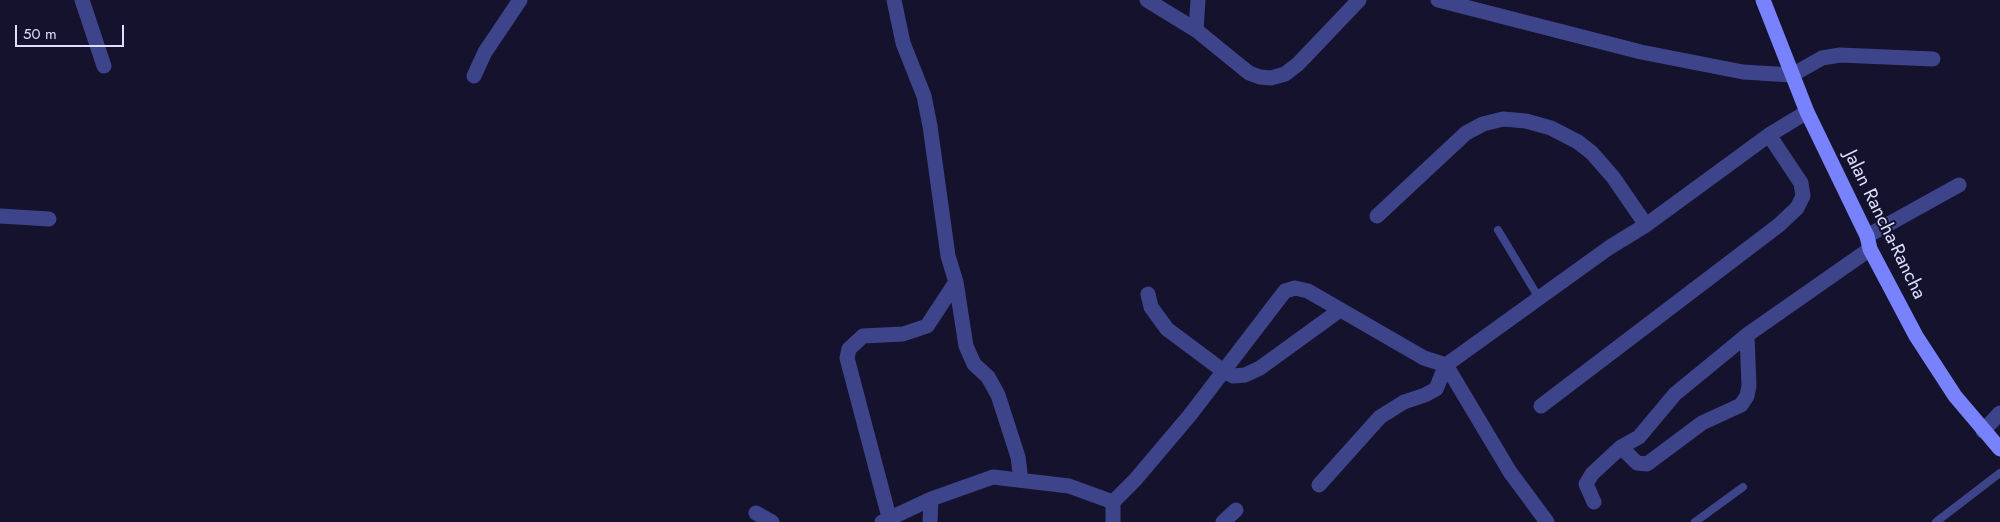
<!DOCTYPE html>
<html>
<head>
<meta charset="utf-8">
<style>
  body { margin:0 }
  #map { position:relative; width:2000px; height:522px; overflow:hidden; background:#14122c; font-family:Jost,sans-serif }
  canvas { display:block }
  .scale { position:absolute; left:15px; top:25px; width:109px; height:22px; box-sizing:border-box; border:2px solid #dedefe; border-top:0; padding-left:6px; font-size:15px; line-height:18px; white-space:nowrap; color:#dedefe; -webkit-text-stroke:4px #14122c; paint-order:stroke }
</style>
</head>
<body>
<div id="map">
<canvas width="2000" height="522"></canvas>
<div class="scale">50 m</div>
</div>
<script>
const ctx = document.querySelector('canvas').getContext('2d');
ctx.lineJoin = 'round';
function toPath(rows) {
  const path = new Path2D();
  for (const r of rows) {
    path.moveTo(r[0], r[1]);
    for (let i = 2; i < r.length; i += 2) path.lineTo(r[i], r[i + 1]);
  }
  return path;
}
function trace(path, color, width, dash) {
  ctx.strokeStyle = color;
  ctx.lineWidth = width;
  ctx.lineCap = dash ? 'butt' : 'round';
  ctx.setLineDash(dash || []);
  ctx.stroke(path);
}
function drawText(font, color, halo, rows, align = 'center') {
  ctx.font = font + ' Jost,sans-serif';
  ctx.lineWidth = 4;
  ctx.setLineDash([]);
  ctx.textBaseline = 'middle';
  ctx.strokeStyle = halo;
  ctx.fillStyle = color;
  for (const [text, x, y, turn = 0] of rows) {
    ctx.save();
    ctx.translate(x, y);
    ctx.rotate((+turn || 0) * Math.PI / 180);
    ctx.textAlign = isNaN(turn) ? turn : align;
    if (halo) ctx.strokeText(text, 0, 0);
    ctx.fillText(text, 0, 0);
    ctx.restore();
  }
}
const lane = toPath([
  [1498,230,1539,298],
  [1695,522,1743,487],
  [1936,522,2000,473]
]);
const street = toPath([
  [82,0,104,66],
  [894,0,903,43,924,96,930,126,948,256,956,282,966,346,974,364,988,377,998,395,1018,457,1021,480],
  [1147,0,1196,30,1249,73,1260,77,1271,78,1285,74,1298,64,1359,0],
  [1438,0,1641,52,1743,72,1792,75,1822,58,1840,55,1933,59],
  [1196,30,1198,0],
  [474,76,485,52,520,0],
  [0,216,49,219],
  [1377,216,1466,133,1483,124,1503,119,1526,121,1551,128,1578,142,1592,153,1613,177,1646,225],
  [1867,236,1959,185],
  [1148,294,1151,307,1167,329,1222,370,1233,376,1245,375,1260,368,1340,310],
  [1446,365,1510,472,1547,522],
  [1541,406,1779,225,1797,208,1803,196,1801,183,1769,135],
  [1983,431,2000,413],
  [1621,447,1637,463,1647,464,1702,423,1741,405,1747,396,1749,386,1747,335],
  [1319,485,1380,417,1404,402,1425,395,1436,389,1446,365],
  [1594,502,1586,484,1592,474,1621,447,1639,437,1675,394,1747,335,1870,249],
  [756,513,772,522],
  [889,517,847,358,849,349,863,336,903,334,927,326,956,282],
  [882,522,931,499,993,477,1069,486,1113,502,1135,480,1190,415,1285,291,1295,288,1308,291,1424,358,1446,365,1610,247,1646,225,1769,135,1807,112],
  [930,522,931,499],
  [1113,522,1113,502],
  [1223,522,1236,510]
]);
const secondary = toPath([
  [1763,0,1807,112,1867,236,1870,249,1916,336,1955,396,2000,449]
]);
const streetNames = [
  ["Jalan Rancha-Rancha",1884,225,64]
];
trace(lane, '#3e448a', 8);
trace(street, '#3e448a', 15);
trace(secondary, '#7782fc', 15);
drawText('19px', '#dedefe', '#14122c', streetNames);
</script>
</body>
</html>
